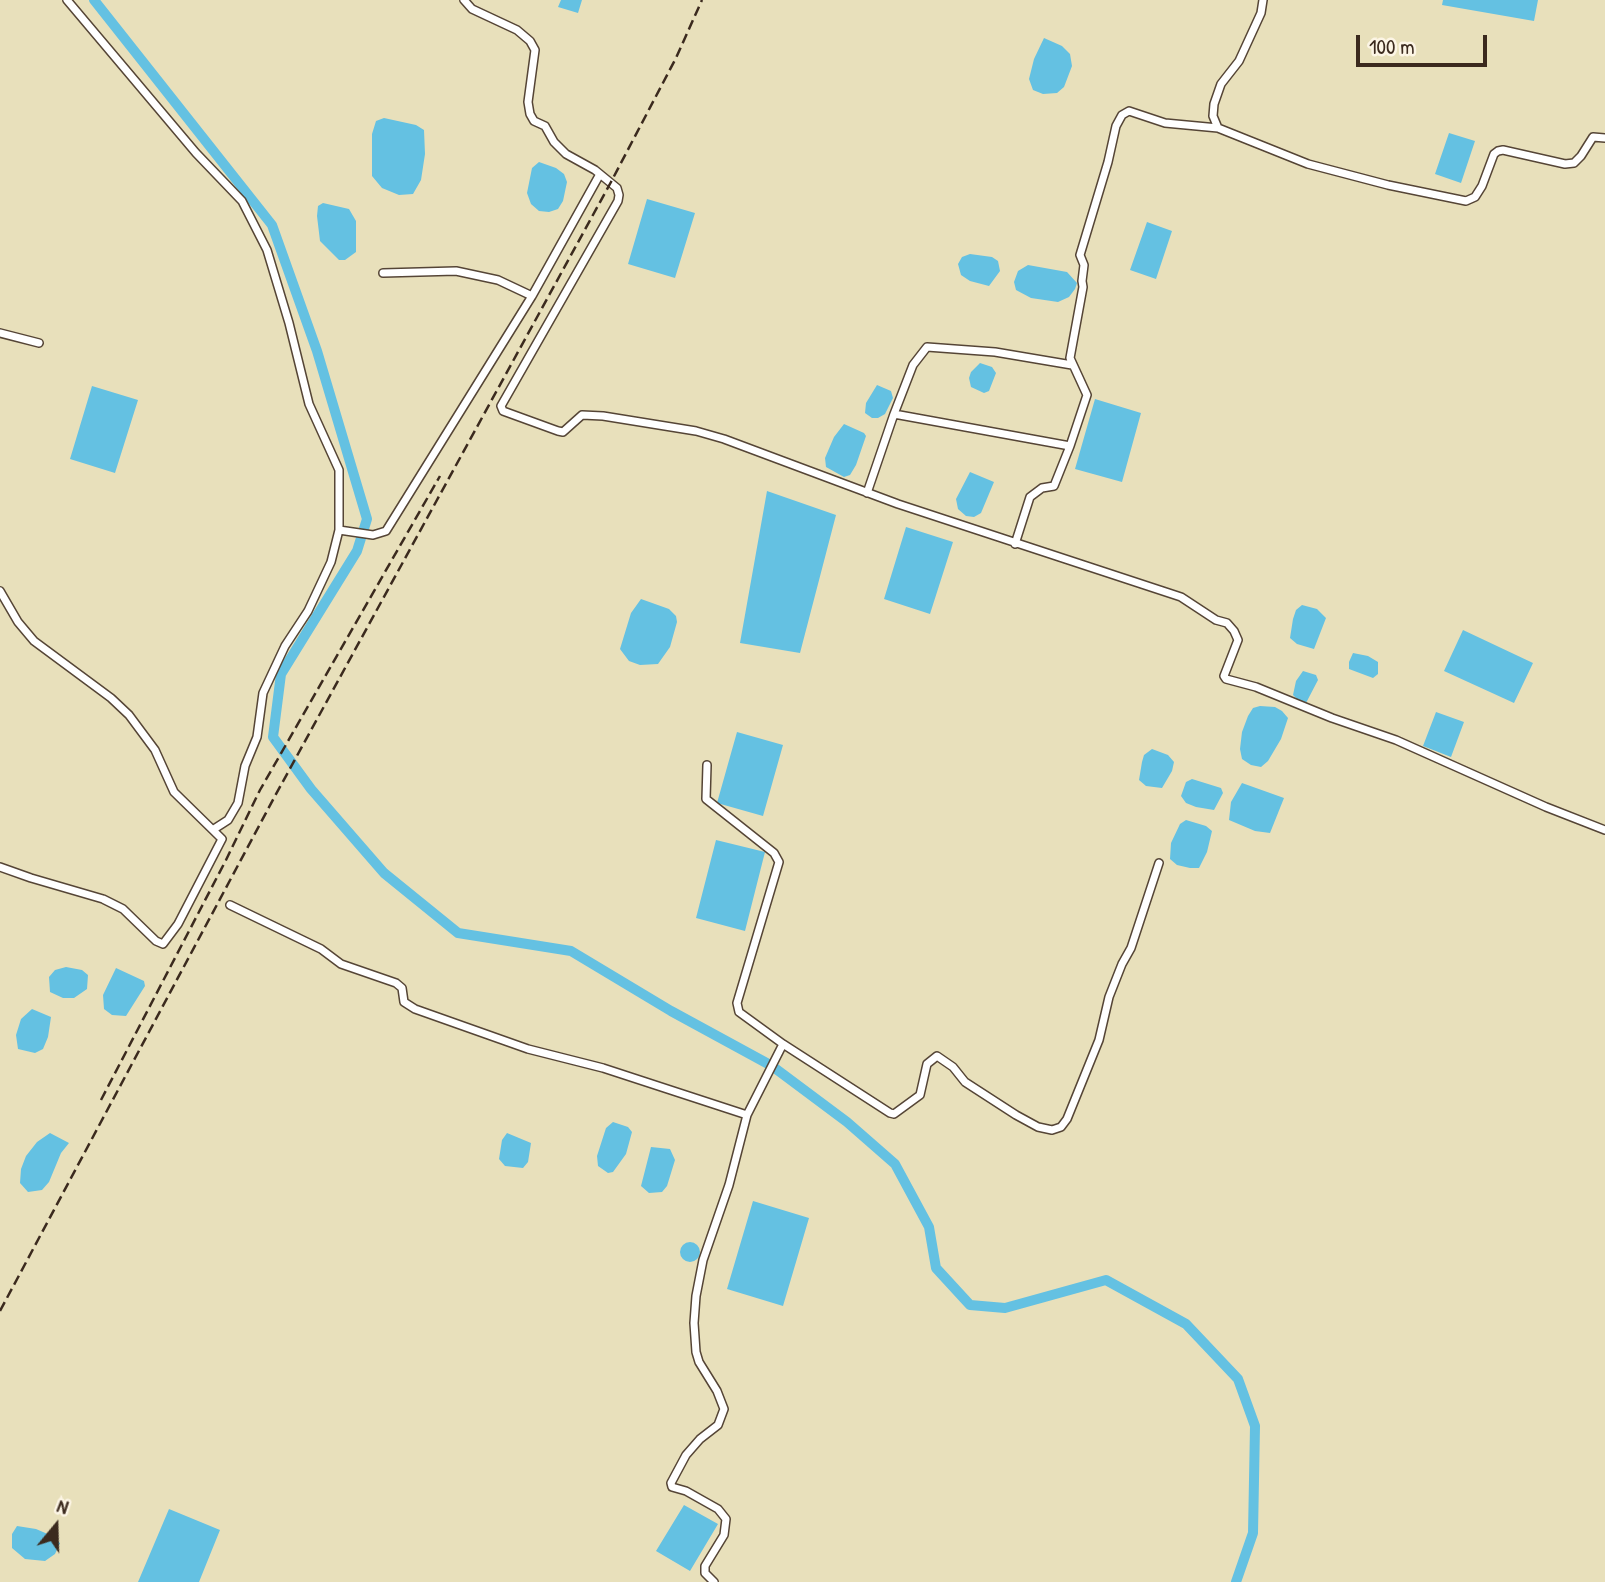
<!DOCTYPE html>
<html>
<head>
<meta charset="utf-8">
<style>
  body { margin:0 }
  #map { position:relative; width:1605px; height:1582px; overflow:hidden; background:#e8e0bb; font-family:"Patrick Hand",sans-serif }
  canvas { display:block }
  .north { position:absolute; left:21px; top:1491px; width:70px; height:70px; -webkit-text-stroke:5px #fcf5e5; paint-order:stroke; rotate:19deg; font-size:19px; font-weight:700; line-height:28px; text-align:center; color:#3b2a1e }
  .north::after { content:''; display:block; margin:auto; width:24px; height:32px; background:#3b2a1e; clip-path:polygon(50% 0,100% 100%,50% 72%,0 100%) }
  .scale { position:absolute; left:1356px; top:35px; width:131px; height:32px; box-sizing:border-box; border:4px solid #3b2a1e; border-top:0; padding-left:9px; font-size:21px; line-height:24px; white-space:nowrap; color:#3b2a1e; -webkit-text-stroke:5px #fcf5e5; paint-order:stroke }
</style>
</head>
<body>
<div id="map">
<canvas width="1605" height="1582"></canvas>
<div class="north">N</div>
<div class="scale">100 m</div>
</div>
<script>
const ctx = document.querySelector('canvas').getContext('2d');
ctx.lineJoin = 'round';
function fill(path, color) {
  ctx.fillStyle = color;
  ctx.fill(path, 'evenodd');
}
function toPath(rows) {
  const path = new Path2D();
  for (const r of rows) {
    if (r.length === 3) {
      path.moveTo(r[0] + r[2], r[1]);
      path.arc(r[0], r[1], r[2], 0, 2 * Math.PI);
      continue;
    }
    path.moveTo(r[0], r[1]);
    for (let i = 2; i < r.length; i += 2) path.lineTo(r[i], r[i + 1]);
  }
  return path;
}
function trace(path, color, width, dash) {
  ctx.strokeStyle = color;
  ctx.lineWidth = width;
  ctx.lineCap = dash ? 'butt' : 'round';
  ctx.setLineDash(dash || []);
  ctx.stroke(path);
}
const water = toPath([
  [561,0,582,0,578,13,558,7],
  [1443,0,1538,0,1534,21,1442,5],
  [1044,38,1062,46,1070,54,1072,66,1064,87,1057,93,1043,94,1033,90,1029,79,1034,59],
  [384,118,416,125,424,130,425,154,421,180,413,194,399,195,382,188,372,176,372,134,376,121],
  [1449,133,1475,141,1461,183,1435,174],
  [539,162,556,168,564,174,567,182,563,201,558,209,549,212,539,211,531,204,527,193,532,168],
  [647,199,695,213,675,278,628,264],
  [323,203,349,209,356,221,356,252,345,260,339,260,320,241,317,216,318,206],
  [1147,222,1172,231,1156,279,1130,270],
  [970,254,992,257,998,261,1000,271,989,286,970,281,961,275,958,264,962,257],
  [1028,265,1067,272,1077,283,1075,289,1069,297,1058,302,1031,298,1016,290,1014,282,1018,271],
  [980,363,992,367,996,373,989,391,984,393,971,387,969,378,971,372],
  [877,385,891,391,893,398,885,414,878,418,872,418,865,413,866,403],
  [92,386,138,400,115,473,70,459],
  [1095,399,1141,413,1122,482,1075,469],
  [844,424,864,433,866,436,856,465,850,475,844,477,826,467,825,458,834,437],
  [970,472,994,482,981,513,974,517,966,516,958,509,956,499],
  [767,491,836,515,800,653,740,643],
  [906,527,953,542,930,614,884,599],
  [641,599,669,609,676,616,677,622,670,647,658,664,640,665,629,661,620,649,631,613],
  [1302,605,1317,609,1326,618,1314,649,1297,644,1290,638,1293,619,1296,610],
  [1463,630,1533,663,1514,703,1444,671],
  [1353,653,1368,656,1378,662,1378,674,1373,678,1349,669,1349,662],
  [1303,671,1316,675,1318,680,1306,703,1300,702,1293,695,1296,681],
  [1260,706,1275,707,1282,711,1288,718,1281,739,1268,761,1261,767,1251,765,1242,759,1240,749,1242,732,1248,716,1253,708],
  [1436,712,1464,722,1451,757,1423,746],
  [737,732,783,745,763,816,717,803],
  [1152,749,1168,755,1174,762,1172,771,1162,788,1146,786,1139,780,1142,762,1144,755],
  [1192,779,1221,788,1223,793,1214,810,1196,807,1186,803,1181,796,1186,782],
  [1242,783,1284,798,1270,833,1255,831,1229,820,1231,802],
  [1186,820,1206,826,1212,831,1207,852,1199,868,1190,868,1177,865,1170,859,1171,843,1180,824],
  [716,840,765,852,745,931,696,918],
  [66,967,82,970,88,975,87,989,74,998,63,998,50,992,49,977,55,970],
  [116,968,144,981,145,986,126,1016,112,1015,104,1009,103,995],
  [32,1009,51,1017,48,1037,43,1049,35,1053,18,1049,16,1035,21,1019],
  [613,1122,628,1127,632,1132,626,1154,613,1172,608,1173,598,1166,597,1156,606,1128],
  [50,1133,69,1143,61,1153,49,1182,42,1190,28,1192,20,1183,21,1169,26,1156,37,1142],
  [507,1133,531,1143,528,1162,523,1168,505,1166,499,1159,502,1140],
  [651,1147,670,1149,675,1160,667,1186,662,1192,649,1193,641,1186],
  [753,1201,809,1218,783,1306,727,1289],
  [690,1252,10],
  [684,1505,718,1524,690,1571,656,1551],
  [169,1509,220,1530,199,1582,138,1582],
  [17,1526,36,1529,50,1535,60,1543,55,1554,45,1561,25,1559,12,1548,12,1534]
]);
const canal = toPath([
  [94,0,272,225,317,351,367,519,357,551,281,674,273,737,311,789,384,873,458,933,571,951,671,1011,772,1066,847,1122,895,1164,929,1227,936,1268,970,1305,1005,1308,1106,1280,1186,1324,1238,1379,1255,1426,1253,1533,1236,1582]
]);
const street = toPath([
  [67,0,196,153,242,201,267,250,289,323,309,404,339,470,339,530,331,562,308,611,285,646,263,693,257,737,245,766,238,803,228,820,214,829],
  [464,0,472,9,517,30,530,41,535,50,528,102,530,114,534,121,545,126,554,142,566,154,595,170,617,188,619,195,618,201,501,406,503,411,558,431,563,432,582,415,603,416,696,431,724,439,898,504,1181,597,1216,620,1227,623,1234,631,1238,640,1224,676,1226,679,1256,687,1332,718,1396,740,1546,807,1605,830],
  [1263,0,1261,13,1239,61,1221,84,1214,104,1213,116,1218,128,1308,164,1388,185,1466,201,1475,197,1482,186,1494,154,1498,151,1503,150,1565,164,1574,163,1581,156,1593,137,1605,138],
  [383,273,456,271,498,280,532,296,600,174],
  [0,333,39,343],
  [894,414,913,365,927,347,995,352,1072,365],
  [867,493,894,414,1070,446,1087,395,1070,358,1083,287,1082,281,1084,265,1080,255,1108,162,1116,126,1122,115,1129,111,1165,123,1218,128],
  [339,530,373,535,386,531,532,296],
  [1015,544,1030,497,1042,488,1054,486,1070,446],
  [0,591,18,622,34,641,111,698,129,715,155,750,174,792,222,839,178,924,163,944,156,941,123,909,103,899,31,878,0,867],
  [707,765,706,799,774,853,779,862,737,1003,739,1012,783,1044,747,1115],
  [230,905,321,949,341,964,396,983,402,988,404,1002,415,1009,528,1049,603,1068,747,1115,729,1185,703,1260,696,1296,694,1323,696,1352,699,1362,717,1391,724,1409,718,1425,700,1439,686,1455,671,1483,672,1487,686,1491,718,1509,726,1519,724,1535,705,1566,705,1573,714,1582],
  [783,1044,890,1113,894,1114,920,1095,927,1064,937,1056,953,1067,965,1082,1016,1115,1038,1127,1052,1130,1061,1127,1067,1119,1099,1040,1109,997,1122,964,1131,948,1159,863]
]);
const rail = toPath([
  [101,1100,226,860,260,790,440,476],
  [0,1311,275,796,611,182,676,58,702,0]
]);
fill(water, '#64c1e2');
trace(canal, '#64c1e2', 10);
trace(street, '#554536', 10);
trace(street, '#fff', 7);
trace(rail, '#3b2a1e', 2.5, [10, 5]);
</script>
</body>
</html>
